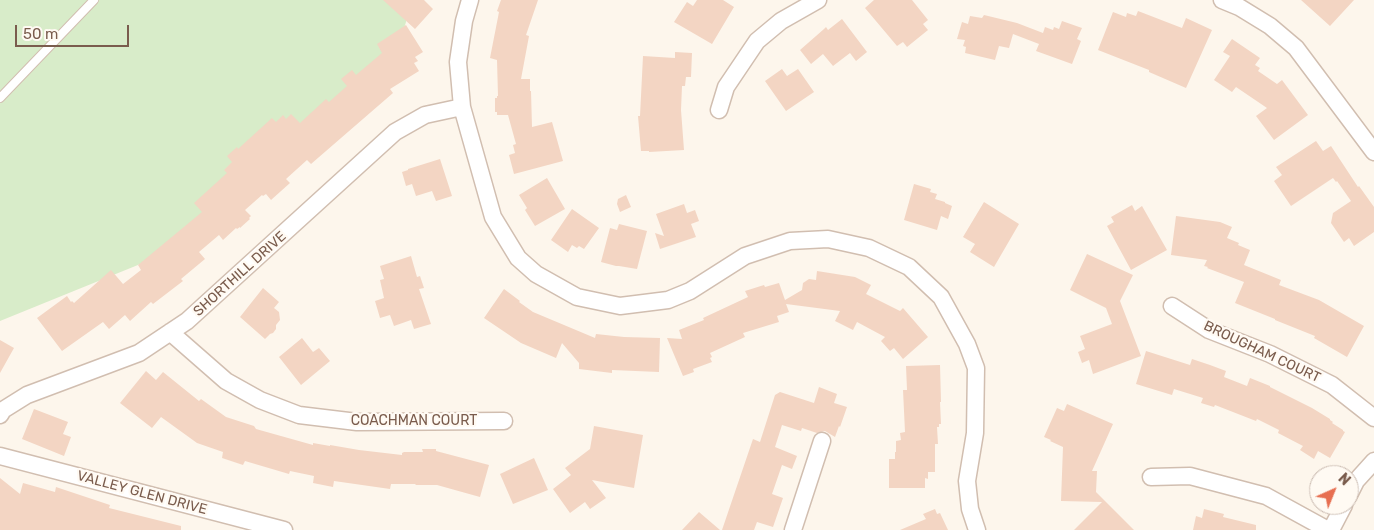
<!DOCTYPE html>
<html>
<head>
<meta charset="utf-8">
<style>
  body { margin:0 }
  #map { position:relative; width:1374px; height:530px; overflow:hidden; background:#fdf6ec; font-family:Rubik,sans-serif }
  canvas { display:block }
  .north { position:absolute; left:1309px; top:465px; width:50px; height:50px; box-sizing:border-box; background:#fffaf3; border:1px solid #cabbb1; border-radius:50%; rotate:44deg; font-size:14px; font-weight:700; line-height:20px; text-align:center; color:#7a5c4d }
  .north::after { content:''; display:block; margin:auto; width:18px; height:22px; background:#e76f51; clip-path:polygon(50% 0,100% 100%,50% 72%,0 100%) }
  .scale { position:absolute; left:15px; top:25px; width:114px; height:22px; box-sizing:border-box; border:2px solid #7a5c4d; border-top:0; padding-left:6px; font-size:15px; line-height:18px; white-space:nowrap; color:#7a5c4d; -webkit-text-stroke:4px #fffaf3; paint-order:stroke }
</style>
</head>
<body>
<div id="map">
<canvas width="1374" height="530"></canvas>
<div class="north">N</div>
<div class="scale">50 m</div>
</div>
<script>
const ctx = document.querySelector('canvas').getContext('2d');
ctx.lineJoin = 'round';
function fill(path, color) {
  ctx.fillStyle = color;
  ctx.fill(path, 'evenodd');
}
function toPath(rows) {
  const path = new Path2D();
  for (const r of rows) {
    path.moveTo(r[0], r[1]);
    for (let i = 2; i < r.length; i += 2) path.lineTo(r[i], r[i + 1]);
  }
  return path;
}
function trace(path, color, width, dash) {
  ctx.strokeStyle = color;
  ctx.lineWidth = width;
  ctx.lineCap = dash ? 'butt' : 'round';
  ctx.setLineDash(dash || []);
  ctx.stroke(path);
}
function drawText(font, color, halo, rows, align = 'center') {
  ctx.font = font + ' Rubik,sans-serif';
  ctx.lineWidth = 4.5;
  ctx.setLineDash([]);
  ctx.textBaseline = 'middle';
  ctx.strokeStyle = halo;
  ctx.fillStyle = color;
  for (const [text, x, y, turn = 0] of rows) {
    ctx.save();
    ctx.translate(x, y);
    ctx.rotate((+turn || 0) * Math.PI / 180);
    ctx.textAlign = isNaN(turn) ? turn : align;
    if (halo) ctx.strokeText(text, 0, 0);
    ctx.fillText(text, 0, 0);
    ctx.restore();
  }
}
const green = toPath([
  [0,0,413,0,399,44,165,254,0,321]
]);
const building = toPath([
  [383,0,424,0,433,9,415,29],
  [501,0,538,0,526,35,529,36,521,79,530,79,530,91,531,91,532,127,552,122,563,161,514,174,509,155,515,153,513,145,516,144,508,115,497,115,497,112,495,112,495,98,497,98,497,96,498,96,497,60,490,58,499,12,497,11],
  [697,0,723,0,734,7,712,44,674,22,687,2,693,6],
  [874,0,912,0,928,20,923,24,928,30,907,47,903,42,897,46,865,8],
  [1301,0,1354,0,1330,26],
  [1138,11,1182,28,1186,18,1212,30,1186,88,1149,72,1149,70,1098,50,1113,12,1126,17,1127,13,1136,16],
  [984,15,1017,23,1043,33,1045,27,1053,30,1054,27,1059,29,1062,21,1082,28,1077,39,1081,41,1072,64,1036,51,1039,44,1013,34,1009,48,999,46,995,60,965,53,966,47,963,46,965,40,957,39,962,22,968,24,970,16,982,18],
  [842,19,867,52,856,61,850,53,833,66,823,54,811,64,800,50,824,29,826,27,828,30],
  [406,25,423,52,415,57,418,61,414,63,419,71,390,89,393,93,311,164,307,160,286,179,290,183,271,200,266,194,263,196,262,195,245,210,251,216,249,218,250,219,240,228,240,227,237,229,236,228,223,240,219,235,199,252,205,259,181,279,183,281,153,304,151,302,130,321,125,315,109,329,103,322,62,351,37,318,67,296,71,302,72,301,74,303,111,270,123,284,141,270,138,265,202,212,194,203,227,173,224,170,232,162,227,156,237,147,238,149,272,118,276,122,283,115,286,119,291,114,300,123,326,99,329,102,347,86,341,79,352,70,356,75,382,53,377,44],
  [1232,39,1260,58,1255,65,1260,68,1258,71,1277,84,1282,80,1308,115,1274,140,1256,116,1267,108,1236,87,1232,92,1214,80,1230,56,1223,52],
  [675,52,692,53,691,77,686,77,685,86,682,86,681,110,684,150,649,152,649,151,641,151,638,116,640,116,643,56,675,58],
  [782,69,787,76,798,69,814,92,786,111,765,81],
  [1316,141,1323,151,1331,146,1358,187,1359,186,1374,207,1374,232,1354,246,1349,238,1344,242,1331,223,1333,213,1351,201,1337,181,1336,182,1333,178,1291,206,1274,181,1282,175,1276,167],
  [440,159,452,196,436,201,432,191,416,196,412,184,406,186,402,172,408,170,408,169],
  [547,178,565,209,535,226,525,210,527,208,519,195],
  [914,184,931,189,930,192,937,194,935,199,945,202,945,203,952,206,948,219,941,216,937,230,904,220],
  [626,195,631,207,620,212,617,204,618,199],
  [984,202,1019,224,994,267,970,252,975,244,963,237],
  [684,204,687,213,695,210,699,221,691,224,696,237,660,249,655,233,664,236,656,214],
  [1132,205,1135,211,1142,206,1167,250,1131,270,1107,226,1114,222,1111,217],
  [572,209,599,228,584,249,579,246,577,248,572,245,568,252,551,240],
  [1176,216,1220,222,1232,227,1227,238,1239,243,1238,245,1250,250,1244,265,1281,280,1279,285,1319,300,1364,326,1347,357,1314,338,1315,336,1275,320,1275,319,1235,303,1244,282,1207,268,1208,267,1204,266,1207,260,1171,255],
  [619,224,647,231,637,269,619,266,616,266,601,262,610,228,617,230],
  [1087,254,1133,275,1120,301,1141,356,1093,374,1089,360,1082,363,1078,352,1085,349,1080,336,1112,324,1106,308,1070,290],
  [411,256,417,277,420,276,424,288,419,289,431,324,414,329,411,320,394,326,390,315,380,318,375,301,384,298,380,280,384,279,380,266],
  [817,271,855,277,871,285,866,294,900,311,903,308,928,337,903,359,894,348,890,351,881,341,885,337,857,322,853,330,835,321,840,311,786,304,789,312,777,316,779,322,743,333,745,337,710,353,712,357,710,358,712,362,693,369,694,372,683,376,667,338,682,339,679,330,704,320,703,318,748,297,745,291,764,285,765,287,779,283,785,300,802,290,803,283,809,279,816,280],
  [263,288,279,302,274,308,279,312,280,320,276,325,276,329,273,333,270,334,265,339,240,317],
  [504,289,520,301,519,302,533,312,595,338,596,334,624,337,660,338,659,372,612,370,612,373,579,369,579,363,562,343,556,358,521,343,484,318],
  [302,338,313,352,319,348,330,361,301,385,279,357],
  [0,340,14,348,0,373],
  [1146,351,1190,365,1192,359,1210,365,1226,371,1224,377,1247,386,1250,378,1270,386,1270,387,1312,408,1330,419,1330,420,1333,422,1332,423,1343,430,1343,431,1345,432,1330,458,1318,451,1314,459,1300,450,1303,446,1278,433,1279,430,1257,419,1256,421,1215,405,1214,407,1201,403,1203,398,1174,389,1172,395,1136,384],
  [940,365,941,402,940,402,941,424,939,424,939,427,937,427,938,444,935,444,935,472,928,472,928,479,925,478,925,488,889,488,889,459,895,459,895,452,896,452,896,441,901,440,900,433,905,432,903,390,907,390,906,366],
  [146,371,156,380,163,372,199,401,201,399,226,417,254,426,256,429,313,445,313,443,330,446,330,445,359,450,402,455,402,453,404,452,423,452,422,449,436,449,436,451,489,465,480,497,437,485,416,485,415,484,391,484,390,489,334,481,333,487,313,483,314,476,290,471,289,474,245,461,243,465,222,458,223,452,197,443,161,417,152,428,120,403],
  [819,387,837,394,834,403,847,407,840,427,839,426,835,437,825,431,817,433,802,428,801,431,782,425,775,447,797,456,792,469,782,465,772,494,783,498,773,527,757,522,754,530,722,530,753,439,760,442,775,395,780,392,814,403],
  [1067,404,1113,424,1092,471,1097,471,1096,492,1134,530,1074,530,1102,502,1061,501,1063,447,1050,441,1051,440,1044,437,1057,408,1064,411],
  [34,409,68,422,63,434,71,437,64,456,22,439],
  [594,426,643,435,634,488,592,480,606,498,590,509,585,502,570,513,553,489,571,475,565,468,590,449],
  [534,458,548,490,513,504,500,474],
  [0,478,20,494,23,483,55,492,56,487,110,505,109,508,181,526,181,530,0,530],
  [935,509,937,514,940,513,948,530,900,530,926,519,923,514],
  [1204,509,1224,514,1223,517,1256,525,1256,530,1193,530,1196,516,1202,518],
  [699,512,720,530,682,530]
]);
const service = toPath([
  [0,98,94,0]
]);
const minor = toPath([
  [470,0,464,21,458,62,462,107,493,217,518,258,536,274,577,297,620,306,668,300,690,291,745,256,790,241,828,239,869,248,909,267,941,297,967,344,976,368,975,433,967,481,970,509,977,530],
  [1222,0,1239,7,1270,26,1296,48,1374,152],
  [719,110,726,87,757,41,781,21,818,0],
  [1172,306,1209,330,1270,354,1332,385,1374,418],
  [170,332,226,381,260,400,299,415,357,422,504,421],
  [0,415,3,410,27,395,139,353,187,321,395,132,425,115,462,107],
  [0,456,284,530],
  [1151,477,1190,476,1266,496,1328,530],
  [1349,495,1356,481,1374,461],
  [793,530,822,441],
  [1331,530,1344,505]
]);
const streetNames = [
  ["SHORTHILL DRIVE",240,274,-42],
  ["BROUGHAM COURT",1262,352,25],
  ["COACHMAN COURT",414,421],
  ["VALLEY GLEN DRIVE",142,493,15]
];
fill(green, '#d8ecc9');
fill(building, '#f3d5c3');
trace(service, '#d1beb0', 10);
trace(minor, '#d1beb0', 19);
trace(service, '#fff', 8);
trace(minor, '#fff', 16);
drawText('14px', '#7a5c4d', '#fffaf3', streetNames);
</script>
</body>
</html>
